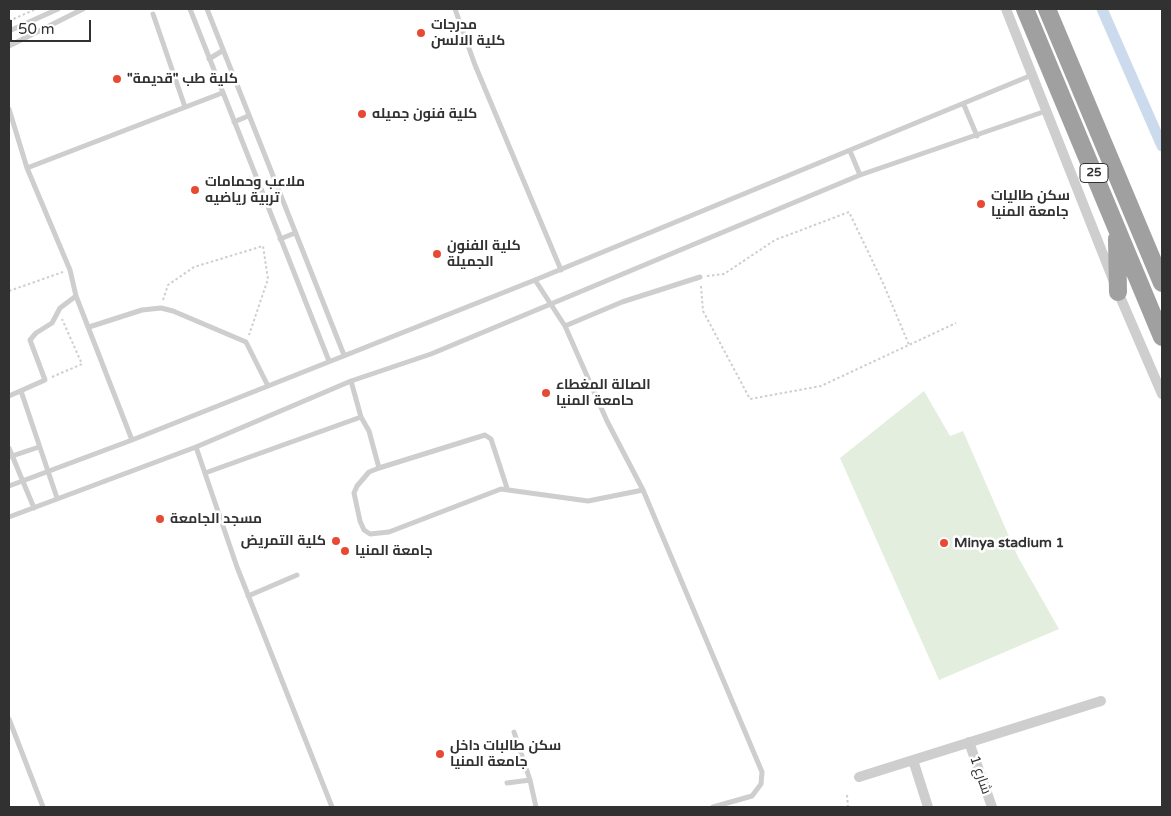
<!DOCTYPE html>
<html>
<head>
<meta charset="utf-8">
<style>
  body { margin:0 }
  #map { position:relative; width:1171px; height:816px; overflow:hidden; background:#fff; font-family:"Varela Round",sans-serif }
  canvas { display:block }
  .frame { position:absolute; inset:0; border:10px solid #313131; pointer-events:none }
  .scale { position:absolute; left:10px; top:20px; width:81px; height:22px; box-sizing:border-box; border:2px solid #313131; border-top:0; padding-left:6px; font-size:15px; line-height:18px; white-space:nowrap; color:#313131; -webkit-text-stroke:4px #fff; paint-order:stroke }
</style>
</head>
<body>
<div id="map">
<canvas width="1171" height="816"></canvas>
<div class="frame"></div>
<div class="scale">50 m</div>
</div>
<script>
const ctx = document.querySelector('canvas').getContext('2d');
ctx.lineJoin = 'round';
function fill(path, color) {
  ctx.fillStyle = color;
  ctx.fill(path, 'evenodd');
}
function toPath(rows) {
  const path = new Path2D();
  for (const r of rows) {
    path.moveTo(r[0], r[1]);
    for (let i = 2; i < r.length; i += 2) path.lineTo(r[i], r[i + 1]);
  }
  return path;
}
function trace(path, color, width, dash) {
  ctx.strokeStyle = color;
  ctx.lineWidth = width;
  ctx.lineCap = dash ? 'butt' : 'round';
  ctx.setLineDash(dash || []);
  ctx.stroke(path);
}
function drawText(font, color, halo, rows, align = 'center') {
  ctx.font = font + ' "Varela Round",Cairo,sans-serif';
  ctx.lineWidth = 5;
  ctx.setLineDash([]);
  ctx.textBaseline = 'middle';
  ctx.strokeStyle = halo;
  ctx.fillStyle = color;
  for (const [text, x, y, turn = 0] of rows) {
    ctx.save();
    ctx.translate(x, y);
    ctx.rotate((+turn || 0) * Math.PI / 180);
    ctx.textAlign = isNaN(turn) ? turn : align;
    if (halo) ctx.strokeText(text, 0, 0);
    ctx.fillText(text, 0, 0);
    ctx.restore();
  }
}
const green = toPath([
  [924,391,950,436,963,431,1018,557,1059,629,939,680,840,458]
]);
const canal = toPath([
  [1102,9,1162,146]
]);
const path = toPath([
  [9,21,36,9],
  [707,276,724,274,775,240,849,212,883,283,909,345],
  [701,286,703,311,750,399,821,386,956,323],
  [9,291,63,272],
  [163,300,168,285,194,267,263,246,268,279,249,335],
  [52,377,82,364,62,319],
  [847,795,848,807]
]);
const service = toPath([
  [190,9,329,361],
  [207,9,344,355],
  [455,9,475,65,561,270],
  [153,14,185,107],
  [9,31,58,9],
  [9,46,83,9],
  [209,59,222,51],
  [964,105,977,136],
  [9,109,27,168,70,270,76,296,132,440],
  [234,122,248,116],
  [850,151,860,175],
  [27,168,222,93],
  [280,239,295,233],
  [535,280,565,326,607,421,643,490,762,772,761,784,752,796,713,807],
  [565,326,622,302,700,277],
  [89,327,142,310,161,308,173,311,246,342,268,386],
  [351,381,361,417,369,431,379,468,369,472,357,486,354,493,360,521,364,530,370,534,389,532,501,489,588,501,643,490],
  [21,391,57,498],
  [9,396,45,380,30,340,36,333,52,323,60,308,76,296],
  [196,447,237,567,332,807],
  [9,448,34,508],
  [9,457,39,447],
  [379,468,485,435,491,439,507,488],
  [205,473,361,417],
  [9,486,132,440,535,280,1032,75],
  [9,517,196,447,351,381,431,354,860,175,1046,111],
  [248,596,297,575],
  [9,719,43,807],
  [514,732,530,780,536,807],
  [507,783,530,780]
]);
const minor = toPath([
  [1006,9,1118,292,1162,394],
  [969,742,992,807],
  [913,760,928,807],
  [859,777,1101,701]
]);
const trunk = toPath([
  [1025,9,1162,337],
  [1047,9,1162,283],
  [1117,239,1118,292]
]);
const markers = [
  [421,33,5,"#e84933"],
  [117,79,5,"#e84933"],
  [362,114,5,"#e84933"],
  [195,190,5,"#e84933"],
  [981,204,5,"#e84933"],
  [437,254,5,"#e84933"],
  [546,393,5,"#e84933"],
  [160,519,5,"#e84933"],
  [336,541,5,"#e84933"],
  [944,543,5,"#e84933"],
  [345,551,5,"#e84933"],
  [440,754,5,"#e84933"]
];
const shields = [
  [1094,173,28]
];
const shieldNames = [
  ["25",1094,173]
];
const poiNames = [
  ["مدرجات",431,25],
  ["كلية الالسن",431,41],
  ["\"كلية طب \"قديمة",127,79],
  ["كلية فنون جميله",372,114],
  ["ملاعب وحمامات",205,182],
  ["تربية رياضيه",205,198],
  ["سكن طاليات",991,196],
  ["جامعة المنيا",991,212],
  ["كلية الفنون",447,246],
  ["الجميلة",447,262],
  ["الصالة المغطاء",556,385],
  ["حامعة المنيا",556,401],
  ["مسجد الجامعة",170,519],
  ["كلية التمريض",326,541,"right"],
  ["Minya stadium 1",954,543],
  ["جامعة المنيا",355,551],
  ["سكن طالبات داخل",450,746],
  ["جامعة المنيا",450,762]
];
const streetNames = [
  ["شارع 1",980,775,71]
];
fill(green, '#e4eedf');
trace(canal, '#ccdaee', 11);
trace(path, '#cecece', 2, [2.5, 2.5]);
trace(service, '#cecece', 5);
trace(minor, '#cecece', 10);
trace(trunk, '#a0a0a0', 18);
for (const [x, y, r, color] of markers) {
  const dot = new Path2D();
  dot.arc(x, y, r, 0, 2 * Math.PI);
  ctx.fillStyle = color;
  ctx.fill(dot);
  trace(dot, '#fff', 2);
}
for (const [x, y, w] of shields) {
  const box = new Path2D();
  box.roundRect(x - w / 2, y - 9.5, w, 19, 4);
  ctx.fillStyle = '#fff';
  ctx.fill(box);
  trace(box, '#313131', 1);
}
drawText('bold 12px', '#313131', null, shieldNames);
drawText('bold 14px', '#313131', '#fff', poiNames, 'left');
drawText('14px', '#313131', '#fff', streetNames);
</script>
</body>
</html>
